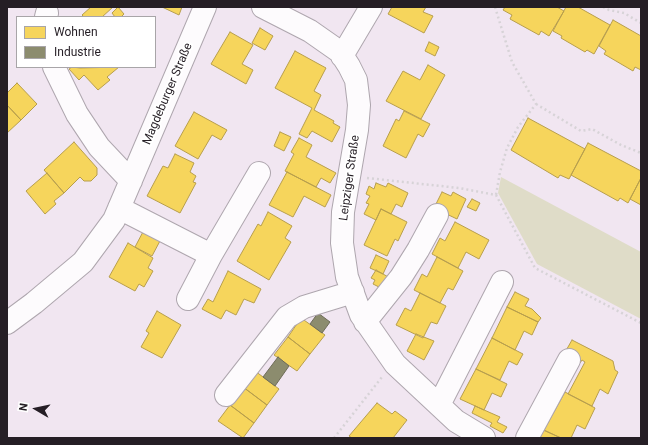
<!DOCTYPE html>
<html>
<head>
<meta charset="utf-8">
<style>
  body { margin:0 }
  #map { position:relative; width:648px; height:445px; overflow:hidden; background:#f1e6f1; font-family:Roboto,sans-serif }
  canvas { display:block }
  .frame { position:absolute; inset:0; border:8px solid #251e25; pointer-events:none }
  .legend { position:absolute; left:16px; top:16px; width:140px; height:52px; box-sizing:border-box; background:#fff; border:1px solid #a8a5a8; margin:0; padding:5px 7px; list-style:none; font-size:12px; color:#251e25 }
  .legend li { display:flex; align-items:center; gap:8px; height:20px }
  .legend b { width:20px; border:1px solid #a8a5a8 }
  .north { position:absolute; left:16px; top:389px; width:40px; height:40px; -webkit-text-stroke:3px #fff; paint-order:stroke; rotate:279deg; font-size:11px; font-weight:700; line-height:16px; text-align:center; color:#251e25 }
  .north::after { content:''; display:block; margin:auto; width:14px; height:18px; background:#251e25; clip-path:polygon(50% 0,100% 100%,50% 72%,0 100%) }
</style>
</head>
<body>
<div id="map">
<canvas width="648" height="445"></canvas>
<div class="frame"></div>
<ul class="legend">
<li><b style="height:11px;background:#f6d55c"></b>Wohnen</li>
<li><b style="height:11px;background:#8c8c6e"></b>Industrie</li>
</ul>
<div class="north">N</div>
</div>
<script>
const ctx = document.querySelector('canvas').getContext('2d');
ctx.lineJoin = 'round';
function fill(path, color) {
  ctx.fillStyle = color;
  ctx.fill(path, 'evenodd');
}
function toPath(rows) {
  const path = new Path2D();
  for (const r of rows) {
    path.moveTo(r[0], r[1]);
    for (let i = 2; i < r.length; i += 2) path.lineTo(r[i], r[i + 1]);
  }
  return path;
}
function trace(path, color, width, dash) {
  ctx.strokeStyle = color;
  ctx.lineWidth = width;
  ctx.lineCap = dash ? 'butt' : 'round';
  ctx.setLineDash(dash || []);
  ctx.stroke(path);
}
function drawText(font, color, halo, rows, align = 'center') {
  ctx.font = font + ' Roboto,sans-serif';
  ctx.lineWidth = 4;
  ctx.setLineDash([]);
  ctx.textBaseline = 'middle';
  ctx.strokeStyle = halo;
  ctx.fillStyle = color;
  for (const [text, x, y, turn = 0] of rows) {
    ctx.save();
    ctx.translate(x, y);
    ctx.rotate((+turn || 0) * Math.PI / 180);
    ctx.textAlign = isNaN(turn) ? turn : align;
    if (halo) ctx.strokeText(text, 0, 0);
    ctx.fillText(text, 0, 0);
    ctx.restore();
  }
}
const green = toPath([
  [501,177,641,252,641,319,537,264,498,193]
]);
const homes = toPath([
  [91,7,113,7,102,17,84,17,82,15,91,7],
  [118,7,124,14,121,17,115,17,112,13,118,7],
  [162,7,182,7,179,15,162,7],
  [392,7,426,7,423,12,433,16,424,33,388,14,392,7],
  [505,7,557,7,564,11,549,36,541,31,539,35,510,19,512,15,503,10,505,7],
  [566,7,578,7,610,25,594,54,587,50,585,52,561,38,562,36,553,31,566,7],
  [613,20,641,36,641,70,635,67,633,71,604,54,606,51,599,46,613,20],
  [260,28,273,36,265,50,252,43,260,28],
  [230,32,253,45,242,64,253,70,246,84,211,64,230,32],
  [429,42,439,47,435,56,425,51,429,42],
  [295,51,326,68,314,91,321,95,314,110,334,121,333,123,340,127,332,142,312,131,307,138,299,134,312,108,275,88,295,51],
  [428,65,445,75,421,119,386,101,403,71,420,80,428,65],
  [72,67,80,68,119,67,107,77,110,80,98,90,84,75,79,80,69,69,72,67],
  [17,83,37,104,21,120,7,105,7,93,17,83],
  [7,105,21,120,7,133,7,105],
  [404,111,430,124,423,137,418,134,406,158,383,146,396,119,399,121,404,111],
  [194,112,227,130,221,140,212,135,198,159,175,146,194,112],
  [528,118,585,149,569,179,560,175,558,178,511,150,528,118],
  [280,132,291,137,284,151,274,146,280,132],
  [299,138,312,145,306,157,336,173,330,183,321,178,316,187,285,171,294,154,291,152,299,138],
  [74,142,97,168,97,175,91,181,84,181,80,177,64,193,44,170,74,142],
  [588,143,641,171,641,178,628,203,620,198,618,201,571,175,588,143],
  [175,154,194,163,190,172,196,176,193,182,196,183,180,213,147,196,163,166,168,168,175,154],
  [287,172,331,195,325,207,304,196,293,217,269,205,287,172],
  [47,173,64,193,54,201,56,204,45,214,26,191,47,173],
  [641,178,641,205,630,199,641,178],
  [376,183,386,187,388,183,408,193,402,207,396,204,391,214,381,209,376,220,364,214,369,204,366,203,370,196,366,194,369,186,374,189,376,183],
  [442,192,451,196,453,192,466,199,457,219,434,208,442,192],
  [472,199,480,203,476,211,467,207,472,199],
  [381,209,407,222,398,241,395,239,387,256,364,245,381,209],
  [268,212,292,226,285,238,291,242,269,280,237,261,258,224,261,226,268,212],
  [455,222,489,240,479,259,466,252,458,268,432,254,440,238,445,241,455,222],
  [144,230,161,239,152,256,135,247,144,230],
  [128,243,153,258,148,268,153,271,144,287,139,284,135,291,109,277,128,243],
  [376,255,389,261,383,274,370,268,376,255],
  [437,257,463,271,453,290,448,288,440,303,414,290,422,274,427,277,437,257],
  [376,270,390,278,383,289,373,284,375,280,371,278,376,270],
  [228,271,261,289,254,303,244,299,236,315,226,310,221,319,202,309,208,299,213,302,228,271],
  [515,292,529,299,525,306,532,309,541,318,538,322,507,307,515,292],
  [420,293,446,306,437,324,431,322,423,338,396,325,405,308,411,311,420,293],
  [507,307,538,322,532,335,524,331,515,350,492,338,507,307],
  [157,311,181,325,162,358,141,347,149,333,146,331,157,311],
  [301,318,325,335,310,354,288,337,301,318],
  [416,334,434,341,424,360,407,351,416,334],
  [288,337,310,354,297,371,274,355,288,337],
  [492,338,523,354,517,365,509,361,500,380,476,369,492,338],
  [572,340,613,361,615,370,618,372,608,394,600,389,592,406,568,394,585,362,582,360,580,363,564,354,572,340],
  [476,369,507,384,501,397,492,393,484,410,460,399,476,369],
  [255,371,279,389,267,405,243,387,255,371],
  [243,387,267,405,254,423,230,405,243,387],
  [565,392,595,408,585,429,577,425,571,438,561,438,544,430,565,392],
  [377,403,392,414,395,411,407,420,393,438,352,438,349,436,377,403],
  [230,405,254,423,243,438,218,421,230,405],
  [475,406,500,417,497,422,507,427,503,433,490,426,492,423,472,413,475,406],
  [543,430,561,438,538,438,543,430]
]);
const industry = toPath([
  [318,313,330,322,322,333,310,324,318,313],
  [278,357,289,366,275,386,263,377,278,357]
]);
const path = toPath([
  [495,7,512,62,536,104,518,127,507,148,500,172,496,195],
  [603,7,609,10,624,13,641,23],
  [536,104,581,131,592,129,621,145,641,153],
  [367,178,459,188,496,195,535,268,641,323],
  [334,438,382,377]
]);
const minor = toPath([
  [263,7,310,31,340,52,349,66,356,80,359,105,357,130,343,212,342,243,347,277,361,315,395,364,456,421,484,438],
  [46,17,47,13],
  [342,56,371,7],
  [54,67,77,114,99,147,131,181],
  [119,208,211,255,188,299],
  [211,255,259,173],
  [365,322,401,277,418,250,437,215],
  [7,323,34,303,83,262,114,220,205,7],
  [226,395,287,317,304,307,353,292],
  [439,405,502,282],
  [527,438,569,360]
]);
const streetNames = [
  ["Magdeburger Straße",168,94,-67],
  ["Leipziger Straße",350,178,-82]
];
fill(green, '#dfdcc8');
fill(homes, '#f6d55c');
trace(homes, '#b79e4c', 1);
fill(industry, '#8c8c6e');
trace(industry, '#6d6b58', 1);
trace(minor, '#aea6ae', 24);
trace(path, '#d7d3d7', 2.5, [2, 3]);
trace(minor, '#fdfbfd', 22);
drawText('12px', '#251e25', '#fff', streetNames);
</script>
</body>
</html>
